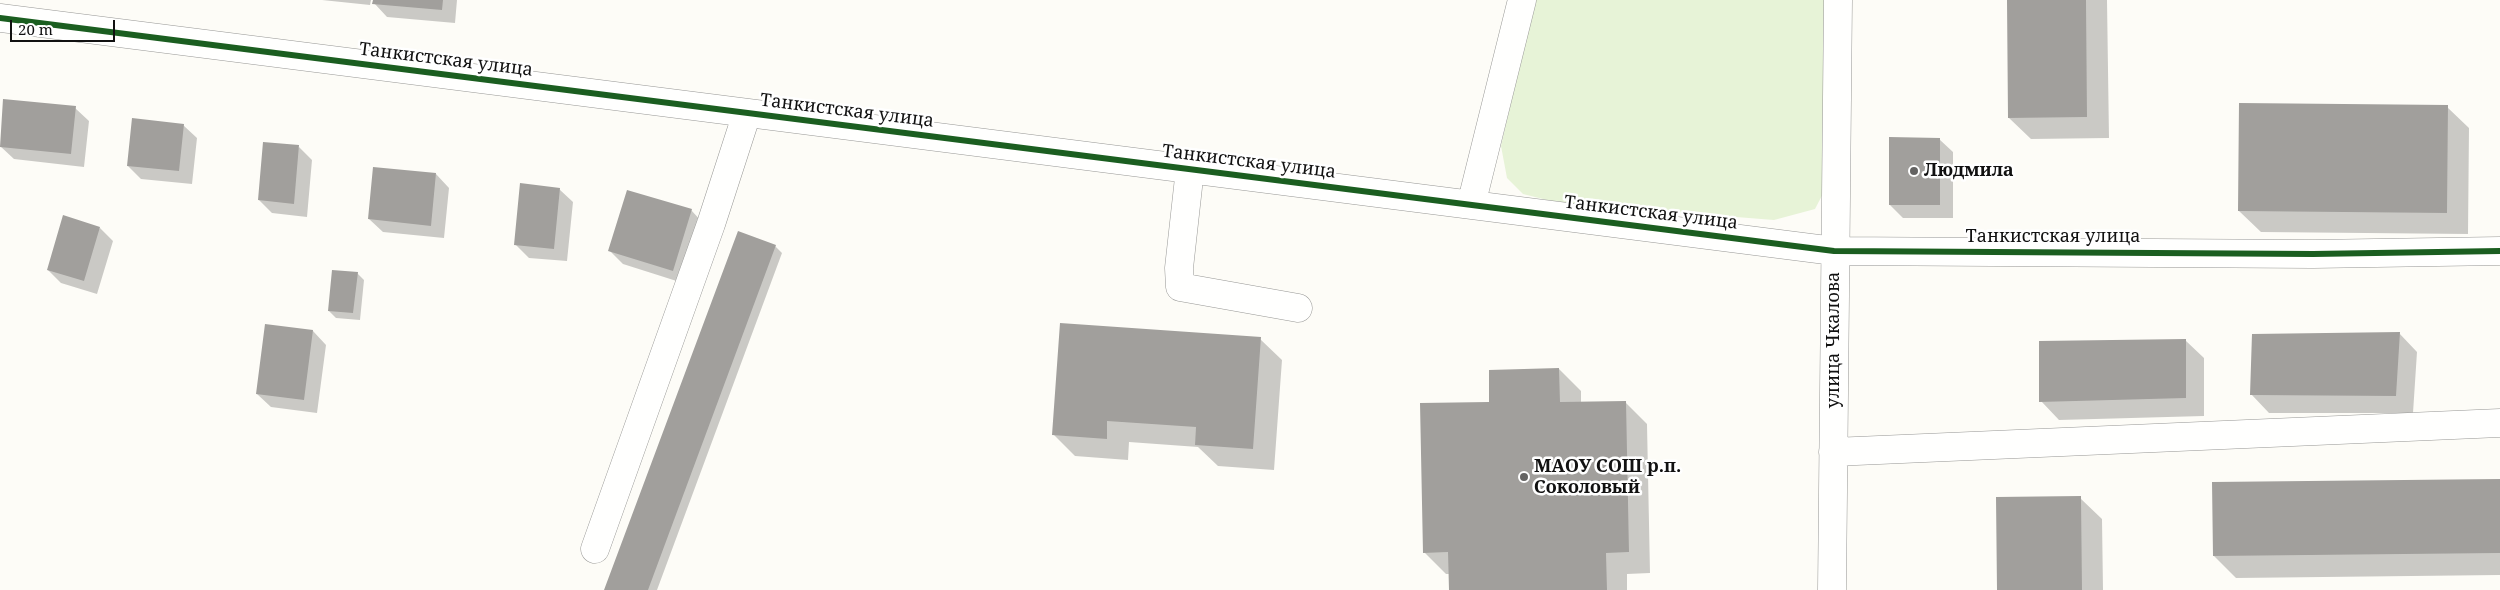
<!DOCTYPE html>
<html>
<head>
<meta charset="utf-8">
<style>
  body { margin:0 }
  #map { position:relative; width:2500px; height:590px; overflow:hidden; background:#fdfcf7; font-family:"Noto Serif",serif }
  canvas { display:block }
  .scale { position:absolute; left:10px; top:20px; width:105px; height:22px; box-sizing:border-box; border:2px solid #111; border-top:0; padding-left:6px; font-size:15px; line-height:18px; white-space:nowrap; color:#111; -webkit-text-stroke:4px #fff; paint-order:stroke }
</style>
</head>
<body>
<div id="map">
<canvas width="2500" height="590"></canvas>
<div class="scale">20 m</div>
</div>
<script>
const ctx = document.querySelector('canvas').getContext('2d');
ctx.lineJoin = 'round';
function fill(path, color) {
  ctx.fillStyle = color;
  ctx.fill(path, 'evenodd');
}
function toPath(rows) {
  const path = new Path2D();
  for (const r of rows) {
    path.moveTo(r[0], r[1]);
    for (let i = 2; i < r.length; i += 2) path.lineTo(r[i], r[i + 1]);
  }
  return path;
}
function trace(path, color, width, dash) {
  ctx.strokeStyle = color;
  ctx.lineWidth = width;
  ctx.lineCap = dash ? 'butt' : 'round';
  ctx.setLineDash(dash || []);
  ctx.stroke(path);
}
function drawText(font, color, halo, rows, align = 'center') {
  ctx.font = font + ' "Noto Serif",serif';
  ctx.lineWidth = 5;
  ctx.setLineDash([]);
  ctx.textBaseline = 'middle';
  ctx.strokeStyle = halo;
  ctx.fillStyle = color;
  for (const [text, x, y, turn = 0] of rows) {
    ctx.save();
    ctx.translate(x, y);
    ctx.rotate((+turn || 0) * Math.PI / 180);
    ctx.textAlign = isNaN(turn) ? turn : align;
    if (halo) ctx.strokeText(text, 0, 0);
    ctx.fillText(text, 0, 0);
    ctx.restore();
  }
}
const green = toPath([
  [1534,0,1826,0,1827,186,1815,209,1774,220,1559,203,1523,194,1507,178,1501,146]
]);
const shadow = toPath([
  [322,0,371,0,370,5],
  [374,0,457,0,455,23,387,17,374,3],
  [2008,0,2107,0,2109,138,2031,139,2009,118],
  [2447,107,2469,128,2468,234,2261,232,2239,211],
  [75,108,89,121,84,167,14,159,0,146],
  [183,125,197,138,192,184,141,179,128,166],
  [1939,139,1953,152,1953,218,1903,218,1890,205],
  [299,147,312,160,307,217,272,213,259,200],
  [436,174,449,188,444,238,383,232,369,219],
  [559,189,573,202,567,261,529,258,515,244],
  [691,210,704,224,686,284,623,264,610,251],
  [100,228,113,241,97,294,61,283,48,270],
  [775,246,782,253,657,590,605,590],
  [357,273,364,280,360,320,336,318,329,311],
  [266,326,313,331,326,345,317,413,271,407,257,394],
  [2399,333,2417,352,2413,413,2269,413,2251,394],
  [1260,339,1282,360,1274,470,1218,466,1198,447,1129,442,1128,460,1075,456,1053,434],
  [2185,340,2204,358,2204,416,2059,420,2041,401],
  [1559,369,1581,391,1581,403,1625,402,1647,424,1650,573,1627,574,1627,590,1450,590,1450,574,1446,574,1424,552,1490,403],
  [2500,480,2500,575,2236,578,2214,556],
  [2080,498,2102,519,2103,590,1998,590]
]);
const building = toPath([
  [373,0,443,0,442,10,372,4],
  [2007,0,2086,0,2087,117,2008,118],
  [3,99,76,106,71,154,0,147],
  [2239,103,2448,105,2447,213,2238,211],
  [132,118,184,124,179,171,127,166],
  [1889,137,1940,138,1940,205,1889,205],
  [263,142,299,145,294,204,258,200],
  [373,167,436,173,431,226,368,219],
  [520,183,560,188,554,249,514,245],
  [627,190,692,209,673,271,608,251],
  [63,215,100,227,84,281,47,270],
  [738,231,776,245,648,590,604,590],
  [332,270,358,272,353,313,328,311],
  [1060,323,1261,337,1253,449,1195,445,1196,427,1107,421,1107,439,1052,435],
  [265,324,313,330,304,400,256,394],
  [2400,332,2396,396,2250,395,2252,334],
  [2186,339,2186,398,2039,402,2039,341],
  [1559,368,1560,402,1626,401,1629,552,1606,553,1607,590,1449,590,1448,552,1423,553,1420,403,1489,402,1489,370],
  [2500,479,2500,553,2213,556,2212,482],
  [2081,496,2082,590,1997,590,1996,497]
]);
const minor = toPath([
  [0,18,1834,251,2313,254,2500,251],
  [1190,169,1179,268,1180,287,1298,308],
  [1471,205,1522,0],
  [1833,452,2500,423],
  [595,549,711,224,747,113],
  [1832,590,1838,0]
]);
const cycleway = toPath([
  [0,18,1834,251,2313,254,2500,251]
]);
const markers = [
  [1914,171,5,"#646362"],
  [1524,477,5,"#646362"]
];
const streetNames = [
  ["Танкистская улица",446,60,7],
  ["Танкистская улица",847,111,7],
  ["Танкистская улица",1249,162,7],
  ["Танкистская улица",1651,213,7],
  ["Танкистская улица",2053,237],
  ["улица Чкалова",1834,340,-90]
];
const poiNames = [
  ["Людмила",1924,171],
  ["МАОУ СОШ р.п.",1534,467],
  ["Соколовый",1534,488]
];
fill(green, '#e7f3d7');
fill(shadow, '#0003');
fill(building, '#a19f9c');
trace(minor, '#979795', 29);
trace(minor, '#fffffe', 28);
trace(cycleway, '#1b5e20', 6);
for (const [x, y, r, color] of markers) {
  const dot = new Path2D();
  dot.arc(x, y, r, 0, 2 * Math.PI);
  ctx.fillStyle = color;
  ctx.fill(dot);
  trace(dot, '#fff', 2);
}
drawText('18px', '#111', '#fff', streetNames);
drawText('bold 18px', '#111', '#fff', poiNames, 'left');
</script>
</body>
</html>
